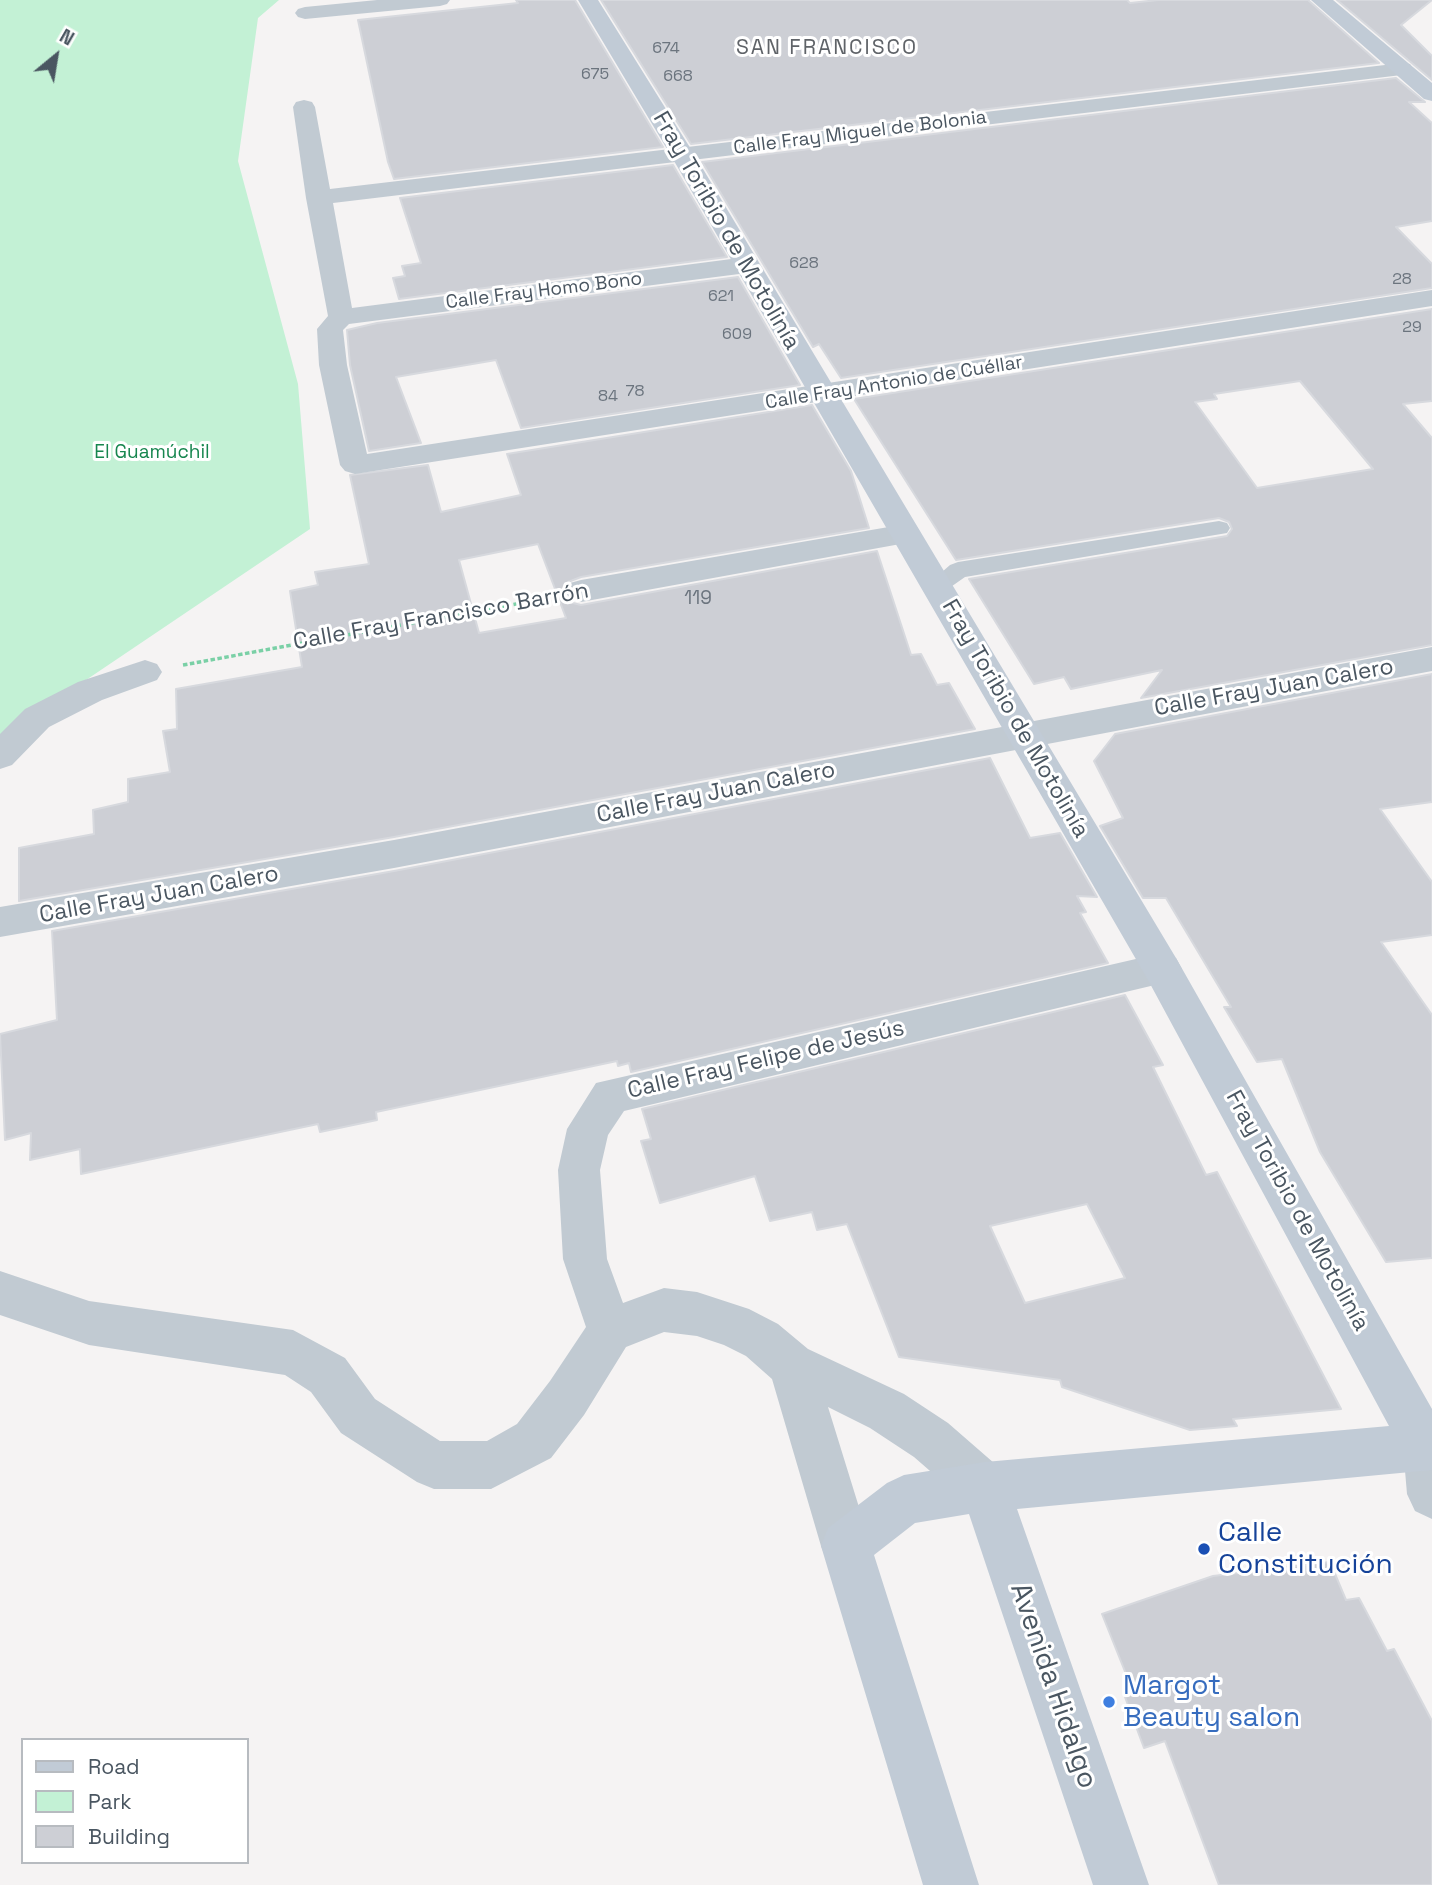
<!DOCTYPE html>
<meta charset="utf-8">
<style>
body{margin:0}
#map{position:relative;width:1432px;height:1885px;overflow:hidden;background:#f5f3f3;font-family:"Space Grotesk",sans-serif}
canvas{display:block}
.legend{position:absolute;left:21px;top:1738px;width:228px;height:126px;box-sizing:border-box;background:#fff;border:2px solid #b7bbc0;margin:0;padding:9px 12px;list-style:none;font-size:21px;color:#4a5661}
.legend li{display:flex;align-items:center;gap:14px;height:35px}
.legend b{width:35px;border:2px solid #b7bbc0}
.north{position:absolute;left:21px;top:21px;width:70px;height:70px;-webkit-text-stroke:5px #fff;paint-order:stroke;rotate:30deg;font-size:19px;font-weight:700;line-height:28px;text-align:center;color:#4a5661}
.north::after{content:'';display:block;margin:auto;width:24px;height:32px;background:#4a5661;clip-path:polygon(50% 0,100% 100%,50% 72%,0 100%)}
</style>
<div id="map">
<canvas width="1432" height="1885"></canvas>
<ul class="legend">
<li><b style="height:9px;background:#c1cbd6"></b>Road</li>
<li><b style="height:19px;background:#c3f1d5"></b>Park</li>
<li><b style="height:19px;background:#cdcfd5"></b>Building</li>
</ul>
<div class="north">N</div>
</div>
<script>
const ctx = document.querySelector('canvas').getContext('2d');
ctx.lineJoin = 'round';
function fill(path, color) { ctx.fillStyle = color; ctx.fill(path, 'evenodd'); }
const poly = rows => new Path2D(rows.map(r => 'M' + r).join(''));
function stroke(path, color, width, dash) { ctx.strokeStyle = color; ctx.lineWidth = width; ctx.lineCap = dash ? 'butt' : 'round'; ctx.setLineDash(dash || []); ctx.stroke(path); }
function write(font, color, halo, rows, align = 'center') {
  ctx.font = font + ' "Space Grotesk",sans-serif'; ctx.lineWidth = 6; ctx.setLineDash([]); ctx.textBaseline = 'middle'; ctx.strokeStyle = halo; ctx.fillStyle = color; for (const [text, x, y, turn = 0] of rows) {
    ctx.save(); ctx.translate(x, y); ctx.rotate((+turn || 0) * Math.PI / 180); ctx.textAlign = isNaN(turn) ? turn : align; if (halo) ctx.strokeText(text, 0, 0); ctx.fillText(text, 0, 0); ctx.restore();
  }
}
const green = poly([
 [0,0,279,0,258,18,238,161,298,384,310,529,0,738]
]);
const building = poly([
 [516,0,575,0,663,147,394,179,388,162,358,20,518,3,516,0],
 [601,0,1127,0,1130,3,1158,0,1308,0,1379,63,691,144,601,0],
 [1337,0,1432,0,1401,25,1432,56,1432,80,1337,0],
 [1396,78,1425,102,1409,102,1432,123,1432,221,1396,227,1432,264,1432,288,841,378,819,344,813,347,702,162,1396,78],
 [673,165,727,257,399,299,393,278,405,276,402,266,421,263,400,198,673,165],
 [738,277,800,385,521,428,496,360,396,377,421,443,369,451,350,365,347,330,377,323,738,277],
 [1432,309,1432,401,1403,404,1432,438,1432,645,1141,698,1162,670,1071,689,1064,677,1034,684,969,579,1227,536,1232,529,1229,522,1219,518,956,560,854,399,1432,309],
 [1300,381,1373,469,1257,488,1195,402,1217,399,1214,394,1300,381],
 [812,405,851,471,869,528,581,577,568,582,563,592,569,602,581,605,877,551,911,655,921,654,937,685,949,683,975,729,394,837,19,901,19,848,94,834,93,810,128,802,128,779,170,772,163,731,177,729,176,689,302,667,290,591,318,585,315,572,369,564,350,475,428,465,441,512,521,495,507,454,812,405],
 [538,544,566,618,479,633,459,560,538,544],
 [1432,674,1432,802,1380,809,1432,882,1432,935,1381,942,1432,1015,1432,1258,1386,1262,1320,1152,1282,1059,1257,1062,1224,1007,1231,1007,1166,898,1143,898,1100,826,1123,818,1094,761,1115,734,1432,674],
 [990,758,1030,838,1060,833,1097,897,1077,896,1086,912,1080,913,1108,963,631,1072,629,1063,618,1066,617,1061,376,1112,377,1120,320,1132,318,1124,81,1174,80,1149,30,1160,31,1133,5,1140,0,1034,57,1020,52,931,394,871,990,758],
 [1125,995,1163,1065,1153,1067,1206,1175,1217,1172,1341,1409,1233,1419,1237,1426,1190,1430,1062,1387,1060,1380,899,1357,847,1224,817,1230,812,1212,770,1221,755,1176,660,1203,641,1141,651,1139,642,1109,1125,995],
 [1087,1204,1125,1278,1025,1303,990,1226,1087,1204],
 [1330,1562,1346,1600,1359,1598,1387,1651,1394,1649,1432,1721,1432,1885,1219,1885,1165,1741,1144,1748,1125,1697,1134,1694,1102,1614,1213,1576,1330,1562]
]);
const path = poly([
 [183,665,543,599]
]);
const lane = poly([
 [1219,521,1227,523,1230,528,1227,533,965,577,945,591,937,594,929,591,926,586,950,565,958,562,1219,521]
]);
const street = poly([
 [377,0,450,0,447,4,440,6,305,19,298,17,295,13,298,9,305,7,377,0],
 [1402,63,1410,64,1413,69,1410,74,333,203,352,308,747,257,756,260,760,265,756,270,747,273,349,324,343,330,347,365,367,454,1432,290,1432,306,355,474,345,471,340,465,319,365,317,329,328,316,306,198,293,107,296,102,304,100,312,102,315,107,330,189,1402,63],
 [906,524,917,527,921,534,917,541,581,602,570,599,565,591,570,583,581,580,906,524],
 [1432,647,1432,671,394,868,0,937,0,907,394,840,1432,647],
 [145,660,157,664,162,672,157,680,102,700,49,727,12,765,0,769,0,734,25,709,78,682,145,660],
 [1162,953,1176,958,1182,969,1176,980,624,1111,608,1135,600,1170,607,1259,623,1303,664,1288,697,1292,749,1309,778,1324,808,1349,904,1394,948,1423,1002,1470,1010,1487,1002,1504,985,1512,968,1504,914,1457,870,1428,828,1407,871,1546,864,1564,846,1571,828,1564,821,1546,772,1379,746,1356,724,1345,697,1336,664,1332,626,1347,584,1415,551,1458,491,1489,434,1489,417,1482,341,1433,311,1392,285,1375,89,1345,0,1315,0,1271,89,1301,293,1330,345,1358,375,1399,440,1441,487,1441,517,1424,550,1381,586,1327,563,1259,558,1170,567,1129,596,1083,1162,953],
 [1427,1423,1432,1425,1432,1519,1415,1511,1407,1494,1403,1447,1410,1430,1427,1423]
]);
const secondary = poly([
 [578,0,598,0,694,154,1176,958,1432,1409,1432,1470,1017,1509,1149,1885,1093,1885,969,1514,915,1523,874,1555,979,1885,923,1885,821,1546,828,1528,887,1483,904,1475,985,1462,1389,1426,1148,980,670,154,578,0],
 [1311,0,1333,0,1432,83,1432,101,1424,99,1311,0]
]);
const markers = [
 [1204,1549,7,"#1a4fb4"],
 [1109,1702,7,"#3f7fe0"]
];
const farNumbernames = [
 ["674",666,49],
 ["675",595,75],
 ["668",678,77],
 ["628",804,264],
 ["28",1402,280],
 ["621",721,297],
 ["29",1412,328],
 ["609",737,335],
 ["78",635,392],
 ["84",608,397]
];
const farStreetnames = [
 ["Calle Fray Miguel de Bolonia",860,133,-7],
 ["Calle Fray Homo Bono",544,291,-7],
 ["Calle Fray Antonio de Cuéllar",894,383,-9]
];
const farParknames = [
 ["El Guamúchil",152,453]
];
const numberNames = [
 ["119",698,599]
];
const farNeighbourhoodnames = [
 ["SAN FRANCISCO",827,48]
];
const streetNames = [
 ["Fray Toribio de Motolinía",726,231,60],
 ["Calle Fray Francisco Barrón",441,617,-10],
 ["Calle Fray Juan Calero",1274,688,-10],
 ["Fray Toribio de Motolinía",1015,719,60],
 ["Calle Fray Juan Calero",716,793,-11],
 ["Calle Fray Juan Calero",159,895,-10],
 ["Calle Fray Felipe de Jesús",766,1060,-13],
 ["Fray Toribio de Motolinía",1297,1211,61]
];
const nearTransitnames = [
 ["Calle",1218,1533],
 ["Constitución",1218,1565]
];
const nearStreetnames = [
 ["Avenida Hidalgo",1053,1686,71]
];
const nearShopnames = [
 ["Margot",1123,1686],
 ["Beauty salon",1123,1718]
];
fill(green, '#c3f1d5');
fill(building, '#cdcfd5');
stroke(building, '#d7d9de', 2);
stroke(path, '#7ad0a6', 3.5, [4.5, 2.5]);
fill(lane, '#c1cad2');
fill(street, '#c1cad2');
fill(secondary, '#c1cbd6');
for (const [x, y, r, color] of markers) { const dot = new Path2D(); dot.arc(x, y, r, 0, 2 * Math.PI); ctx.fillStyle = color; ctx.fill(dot); stroke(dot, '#fff', 2.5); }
write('16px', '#6b747e', null, farNumbernames);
write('19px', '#4a5661', '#fff', farStreetnames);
write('19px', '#17864f', '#fff', farParknames);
write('19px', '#6b747e', null, numberNames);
ctx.letterSpacing = '2px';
write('21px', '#5f6368', '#fff', farNeighbourhoodnames);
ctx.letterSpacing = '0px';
write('23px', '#4a5661', '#fff', streetNames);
write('28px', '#164399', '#fff', nearTransitnames, 'left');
write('28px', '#4a5661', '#fff', nearStreetnames);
write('28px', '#366cbe', '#fff', nearShopnames, 'left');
</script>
